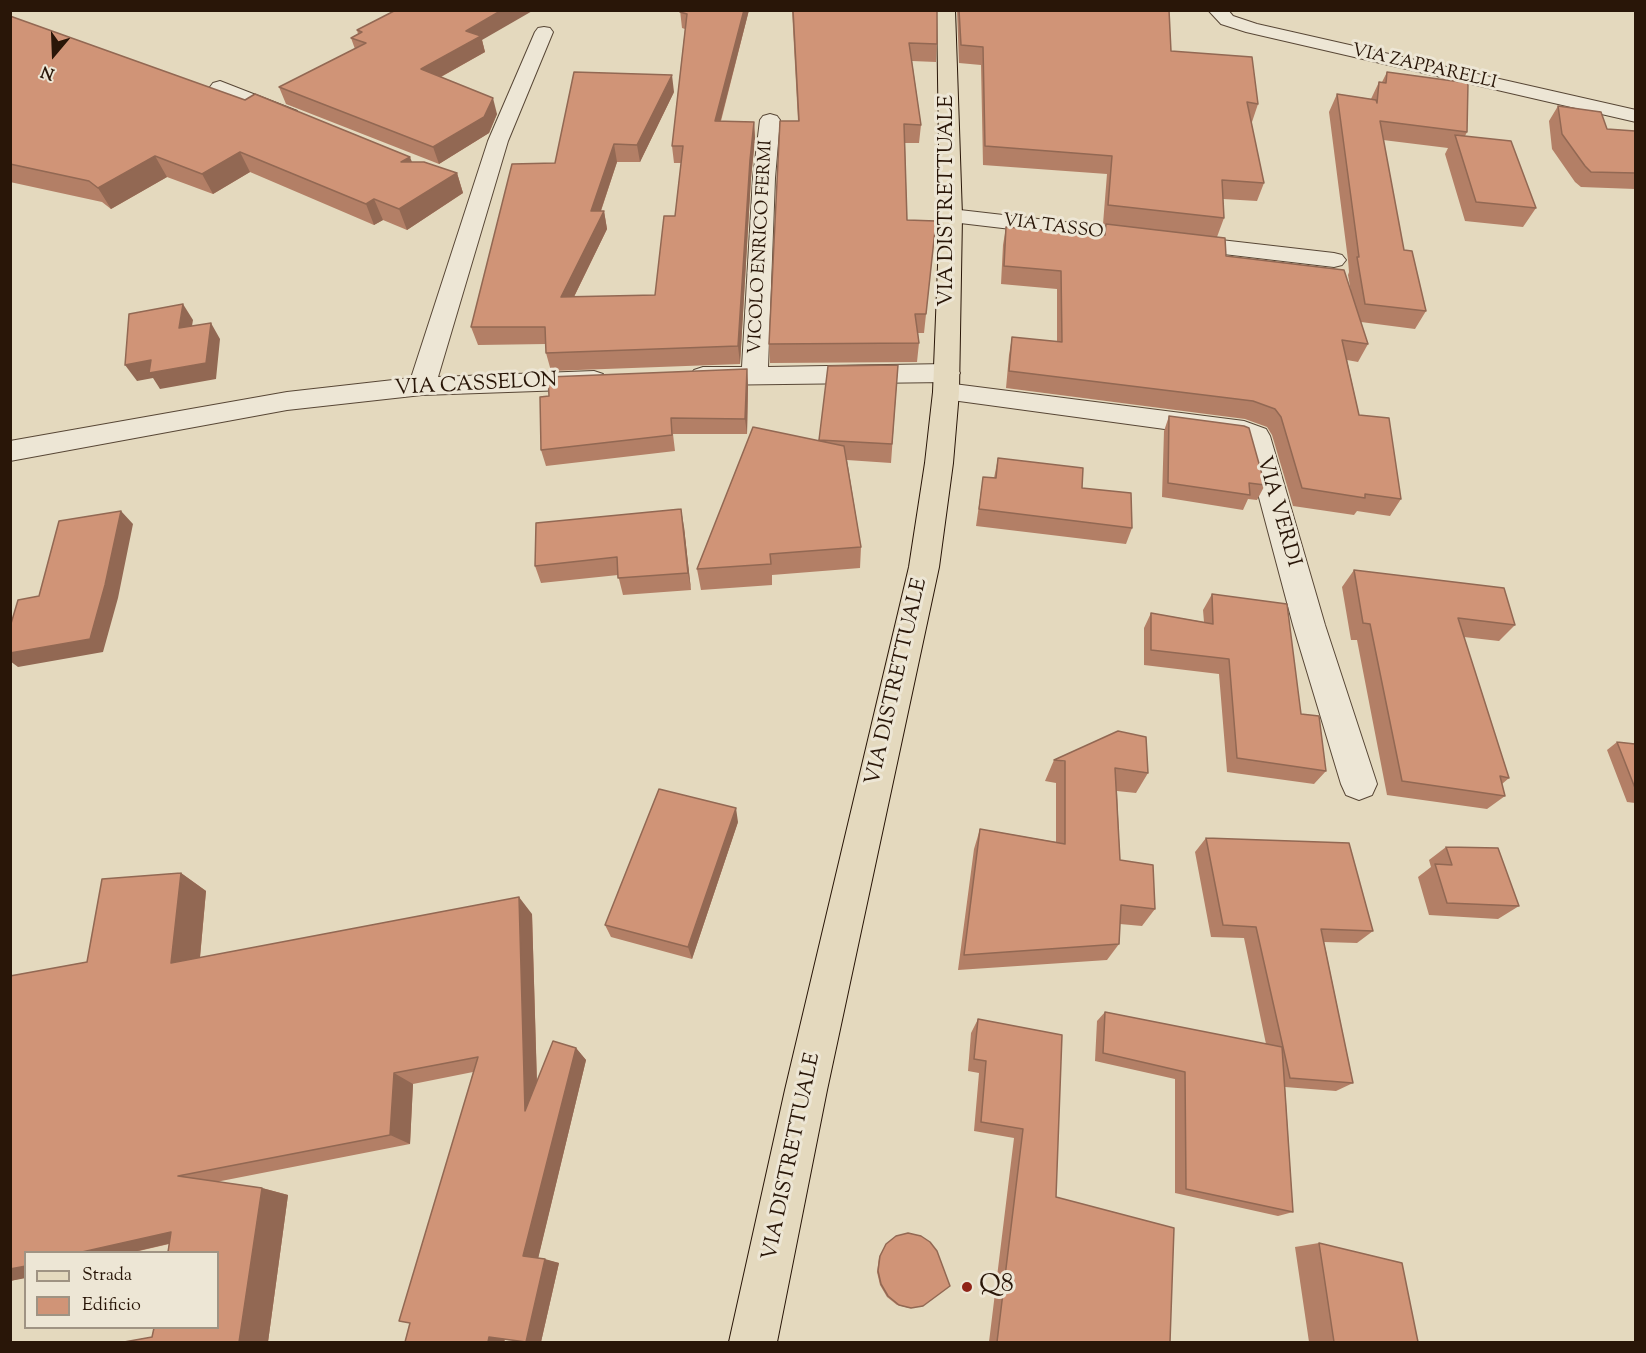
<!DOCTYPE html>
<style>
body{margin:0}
#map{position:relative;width:1646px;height:1353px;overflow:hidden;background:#e4d9be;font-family:"Sorts Mill Goudy",serif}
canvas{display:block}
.frame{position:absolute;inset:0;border:12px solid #291608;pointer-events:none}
.legend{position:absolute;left:24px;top:1251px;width:195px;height:78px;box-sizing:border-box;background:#ede6d5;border:2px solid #9f9383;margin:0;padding:8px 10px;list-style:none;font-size:18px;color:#291608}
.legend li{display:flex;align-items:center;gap:12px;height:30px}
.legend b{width:30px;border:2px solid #9f9383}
.north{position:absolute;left:24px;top:24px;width:60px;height:60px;-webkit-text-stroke:4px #ede6d5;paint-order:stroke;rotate:199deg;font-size:16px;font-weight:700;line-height:24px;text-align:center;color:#291608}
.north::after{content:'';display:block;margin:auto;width:21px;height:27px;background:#291608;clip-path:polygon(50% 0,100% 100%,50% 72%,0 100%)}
</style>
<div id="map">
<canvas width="1646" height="1353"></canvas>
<div class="frame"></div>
<ul class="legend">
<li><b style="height:8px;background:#e4d9be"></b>Strada</li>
<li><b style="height:16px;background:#d09477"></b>Edificio</li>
</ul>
<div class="north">N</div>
</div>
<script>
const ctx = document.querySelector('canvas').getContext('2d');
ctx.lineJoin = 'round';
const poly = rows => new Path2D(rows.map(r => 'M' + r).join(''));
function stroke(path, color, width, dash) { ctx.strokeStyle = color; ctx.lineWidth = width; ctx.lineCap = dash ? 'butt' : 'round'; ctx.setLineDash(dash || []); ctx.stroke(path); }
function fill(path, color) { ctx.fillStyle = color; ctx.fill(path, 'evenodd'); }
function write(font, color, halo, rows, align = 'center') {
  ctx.font = font + ' "Sorts Mill Goudy",serif'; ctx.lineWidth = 6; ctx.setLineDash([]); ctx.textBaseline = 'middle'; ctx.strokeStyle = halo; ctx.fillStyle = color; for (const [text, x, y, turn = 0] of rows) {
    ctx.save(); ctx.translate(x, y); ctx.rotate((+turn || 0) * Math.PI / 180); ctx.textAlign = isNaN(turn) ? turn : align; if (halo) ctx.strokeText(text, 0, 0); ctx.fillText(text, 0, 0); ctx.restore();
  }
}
const minor = poly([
 [1208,10,1228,10,1233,16,1257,24,1636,110,1636,122,1246,32,1221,24,1208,10],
 [544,27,550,28,553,32,508,141,438,377,594,371,603,374,607,380,603,386,594,389,422,395,287,410,10,461,10,441,287,392,411,378,488,141,535,32,538,28,544,27],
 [220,81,297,111,300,115,297,119,290,121,283,119,213,91,210,87,213,83,220,81],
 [770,114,777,116,780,120,775,178,768,367,947,364,956,367,960,373,956,379,947,382,703,385,694,382,690,376,694,370,703,367,742,367,753,178,760,120,763,116,770,114],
 [951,209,1334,253,1342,255,1346,260,1342,265,1334,267,943,221,940,216,943,211,951,209],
 [946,383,1244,421,1266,429,1270,436,1325,625,1377,784,1372,795,1359,800,1346,795,1341,784,1293,625,1244,441,1238,439,937,398,933,392,937,386,946,383]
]);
const major = poly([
 [937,10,955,10,962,216,959,392,953,463,939,567,827,1090,777,1342,729,1342,785,1090,909,567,925,463,933,392,940,216,937,10]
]);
const wall = poly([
 [680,10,749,10,721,121,754,122,755,139,751,178,740,364,551,371,546,353,546,344,478,345,471,327,555,163,674,92,640,162,617,162,601,211,604,211,607,229,574,297,655,295,675,216,681,163,674,163,672,146,685,29,682,28],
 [792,10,937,10,937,44,936,62,912,61,921,125,919,143,905,143,907,220,936,221,924,333,918,333,919,343,917,362,770,363,769,344,798,121],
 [957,10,1169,10,1171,51,1258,104,1252,122,1251,122,1264,183,1257,201,1223,199,1224,218,1217,237,1226,256,1351,292,1348,275,1349,272,1348,260,1329,112,1337,94,1371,99,1379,82,1382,82,1387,72,1467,132,1465,136,1536,208,1523,227,1465,221,1445,154,1448,148,1383,140,1404,250,1426,311,1415,329,1361,322,1368,344,1358,362,1347,360,1359,415,1401,499,1390,516,1357,511,1354,515,1293,506,1272,435,1267,427,1245,419,1006,388,1009,355,1012,337,1057,342,1057,289,1001,284,1003,245,1006,227,1103,235,1106,225,1103,224,1107,174,983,165,981,65,959,63],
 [10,16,412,162,457,173,463,193,407,230,383,220,374,225,250,172,213,194,167,177,111,209,102,202,10,182],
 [357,30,482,40,485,52,441,77,497,114,489,133,439,164,286,104,279,87,355,49,351,38,358,34],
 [1558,106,1607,129,1635,131,1635,189,1581,187,1575,182,1552,149,1549,121],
 [898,365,891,463,847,460,861,547,860,568,772,575,772,585,701,590,697,569,819,441,828,366],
 [747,369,748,386,747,434,673,434,675,451,546,466,541,450,549,396],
 [1169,416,1265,485,1257,500,1248,499,1243,510,1162,497,1164,431],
 [998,458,1082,488,1132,528,1126,544,976,526,983,477,994,478],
 [684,527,691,590,623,595,618,575,541,583,535,566],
 [1354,570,1515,625,1499,641,1464,637,1509,778,1502,784,1505,796,1487,809,1387,795,1357,640,1351,640,1342,587],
 [1212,594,1301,714,1326,771,1314,784,1227,772,1219,674,1144,665,1144,628,1151,613,1204,622,1203,610],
 [1617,742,1635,744,1635,803,1627,802,1607,750],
 [1054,760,1148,773,1136,793,1117,791,1120,860,1155,909,1142,926,1120,924,1119,944,1107,960,958,970,974,849,980,829,1056,842,1056,783,1045,781],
 [738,822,692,959,611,937,605,925],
 [1206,838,1373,931,1357,943,1324,942,1353,1083,1336,1091,1285,1087,1293,1212,1278,1216,1175,1193,1175,1079,1095,1061,1097,1021,1105,1012,1266,1044,1244,938,1211,937,1195,852],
 [1446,847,1519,906,1498,919,1429,915,1418,877,1431,867,1429,860],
 [181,873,206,891,200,958,532,914,537,1082,576,1048,586,1060,538,1258,559,1263,541,1342,505,1340,504,1342,405,1342,473,1072,413,1084,410,1144,216,1182,262,1188,288,1195,268,1342,124,1342,152,1337,169,1244,10,1281,10,976,87,962],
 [978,1019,1056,1197,1170,1342,989,1342,1014,1138,974,1131,979,1073,968,1071,971,1033],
 [1319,1243,1418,1342,1309,1342,1295,1247],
 [886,1244,923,1306,909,1308,897,1305,887,1297,880,1285,877,1272,879,1257]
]);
const shadedWall = poly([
 [502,10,534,10,482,40,485,52,426,85,421,69,466,31],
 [744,10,749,10,716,138,715,121],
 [672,75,674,92,640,162,637,145],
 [493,98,497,114,489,133,439,164,433,147],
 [754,122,755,139,751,178,740,364,738,346,750,160],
 [614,144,617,162,595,228,604,211,607,229,565,315,561,297,591,211],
 [240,152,250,172,213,194,202,174],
 [155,156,167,177,111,209,98,188],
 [410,157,418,177,401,162],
 [457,173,463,193,407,230,399,209],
 [374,199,383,220,374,225,366,204],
 [183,304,193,320,189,344,179,328],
 [211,323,220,339,216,379,160,389,153,378,137,381,125,365,151,360],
 [747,369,748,386,747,434,745,419],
 [681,509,684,527,691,590,688,573],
 [121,511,133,524,118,598,103,652,18,667,10,661,10,653],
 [736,808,738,822,692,959,688,947],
 [181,873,206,891,198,978,171,963],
 [519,897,532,914,538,1121,525,1111],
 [576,1048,586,1060,538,1259,523,1256],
 [394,1073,413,1084,410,1144,390,1135],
 [262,1188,288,1195,268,1342,239,1342],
 [171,1232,202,1236,133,1252,82,1252],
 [545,1259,559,1263,541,1342,526,1342],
 [26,1266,26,1278,10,1281,10,1269],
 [489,1337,505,1337,504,1342,488,1342]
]);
const building = poly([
 [396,10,502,10,466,31,481,36,421,69,493,98,484,117,433,147,279,87,366,43,351,38,362,32,357,30,396,10],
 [680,10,744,10,715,121,754,122,750,160,738,346,546,353,545,327,471,327,512,164,555,163,574,72,672,75,637,145,614,144,591,211,604,211,561,297,655,295,664,216,675,216,683,146,672,146,687,14,680,12,680,10],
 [793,10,937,10,937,44,909,43,921,125,904,124,907,220,936,221,926,314,915,314,919,343,769,344,780,121,799,121,793,10],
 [959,10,1169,10,1171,51,1252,57,1258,104,1247,102,1264,183,1222,180,1224,218,1108,205,1112,156,985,146,983,47,961,45,959,10],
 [10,16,245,100,255,94,410,157,401,162,424,162,457,173,399,209,374,199,366,204,240,152,202,174,155,156,98,188,89,181,10,164,10,16],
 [1387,72,1468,83,1467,132,1380,121,1404,250,1412,251,1426,311,1365,304,1357,257,1359,257,1357,242,1337,94,1376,100,1377,103,1379,82,1386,83,1387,72],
 [1558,106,1601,112,1607,129,1635,131,1635,173,1591,172,1585,166,1562,134,1558,106],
 [1455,135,1511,141,1536,208,1476,202,1455,135],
 [1106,224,1225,238,1226,256,1344,270,1368,344,1342,340,1359,415,1389,418,1401,499,1365,494,1365,498,1302,488,1281,417,1275,409,1253,401,1009,371,1012,337,1062,342,1061,271,1004,266,1006,227,1105,235,1106,224],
 [183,304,179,328,211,323,206,363,149,373,151,360,125,365,129,314,183,304],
 [898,365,892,444,819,440,828,366,898,365],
 [747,369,745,419,671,418,672,435,541,450,540,397,549,396,548,377,747,369],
 [1169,416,1244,426,1249,428,1265,485,1249,483,1250,495,1168,483,1169,416],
 [753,427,844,446,861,547,770,554,771,564,697,569,753,427],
 [998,458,1083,468,1082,488,1131,493,1132,528,979,509,983,477,996,478,998,458],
 [681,509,688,573,618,578,617,557,535,566,536,523,681,509],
 [121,511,105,585,90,639,10,653,10,627,18,600,39,596,59,521,121,511],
 [1354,570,1504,588,1515,625,1458,618,1509,778,1500,776,1505,796,1402,781,1370,624,1363,623,1354,570],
 [1212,594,1287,604,1301,714,1319,716,1326,771,1237,758,1229,659,1151,650,1151,613,1213,624,1212,594],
 [1118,731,1146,737,1148,773,1115,768,1120,860,1153,865,1155,909,1121,905,1119,944,964,955,980,829,1065,844,1065,761,1054,760,1118,731],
 [1617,742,1635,744,1635,788,1617,742],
 [659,789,736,808,688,947,605,925,659,789],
 [1206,838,1349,843,1373,931,1321,929,1353,1083,1290,1078,1256,927,1223,925,1206,838],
 [1446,847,1498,848,1519,906,1447,903,1435,864,1452,865,1446,847],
 [181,873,171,963,519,897,525,1111,553,1041,576,1048,523,1256,545,1259,526,1342,489,1337,488,1342,405,1342,410,1323,399,1321,478,1057,394,1073,390,1135,178,1176,262,1188,239,1342,124,1342,152,1337,154,1328,218,1328,218,1252,168,1252,171,1232,82,1252,26,1252,26,1266,10,1269,10,976,87,962,102,879,181,873],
 [1105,1012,1282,1047,1293,1212,1186,1189,1185,1072,1103,1053,1105,1012],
 [978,1019,1062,1035,1056,1197,1174,1228,1170,1342,997,1342,1023,1129,981,1122,986,1061,974,1059,978,1019],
 [908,1233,921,1236,930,1242,937,1251,950,1286,923,1306,911,1308,899,1305,888,1296,881,1284,878,1271,880,1256,886,1244,896,1236,908,1233],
 [1319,1243,1402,1263,1418,1342,1334,1342,1319,1243]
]);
const markers = [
 [967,1287,6,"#8f2418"]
];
const farStreetnames = [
 ["VIA ZAPPARELLI",1424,68,13],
 ["VIA TASSO",1053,228,7],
 ["VICOLO ENRICO FERMI",762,247,-87]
];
const streetNames = [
 ["VIA DISTRETTUALE",948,201,-90],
 ["VIA CASSELON",476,386,-3],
 ["VIA VERDI",1277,512,74],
 ["VIA DISTRETTUALE",898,682,-77],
 ["VIA DISTRETTUALE",793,1157,-78]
];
const nearPoinames = [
 ["Q8",979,1287]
];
stroke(minor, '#584736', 2);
stroke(major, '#291608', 2);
fill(minor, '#ede6d5');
fill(major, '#e4d9be');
fill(wall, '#b37f66');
fill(shadedWall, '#926853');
fill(building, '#d09477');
stroke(building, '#926853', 1.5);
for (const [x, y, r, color] of markers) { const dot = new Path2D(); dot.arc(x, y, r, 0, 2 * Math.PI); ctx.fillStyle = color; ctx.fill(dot); stroke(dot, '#ede6d5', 2); }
write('18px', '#291608', '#ede6d5', farStreetnames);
write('21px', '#291608', '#ede6d5', streetNames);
write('26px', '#291608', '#ede6d5', nearPoinames, 'left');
</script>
